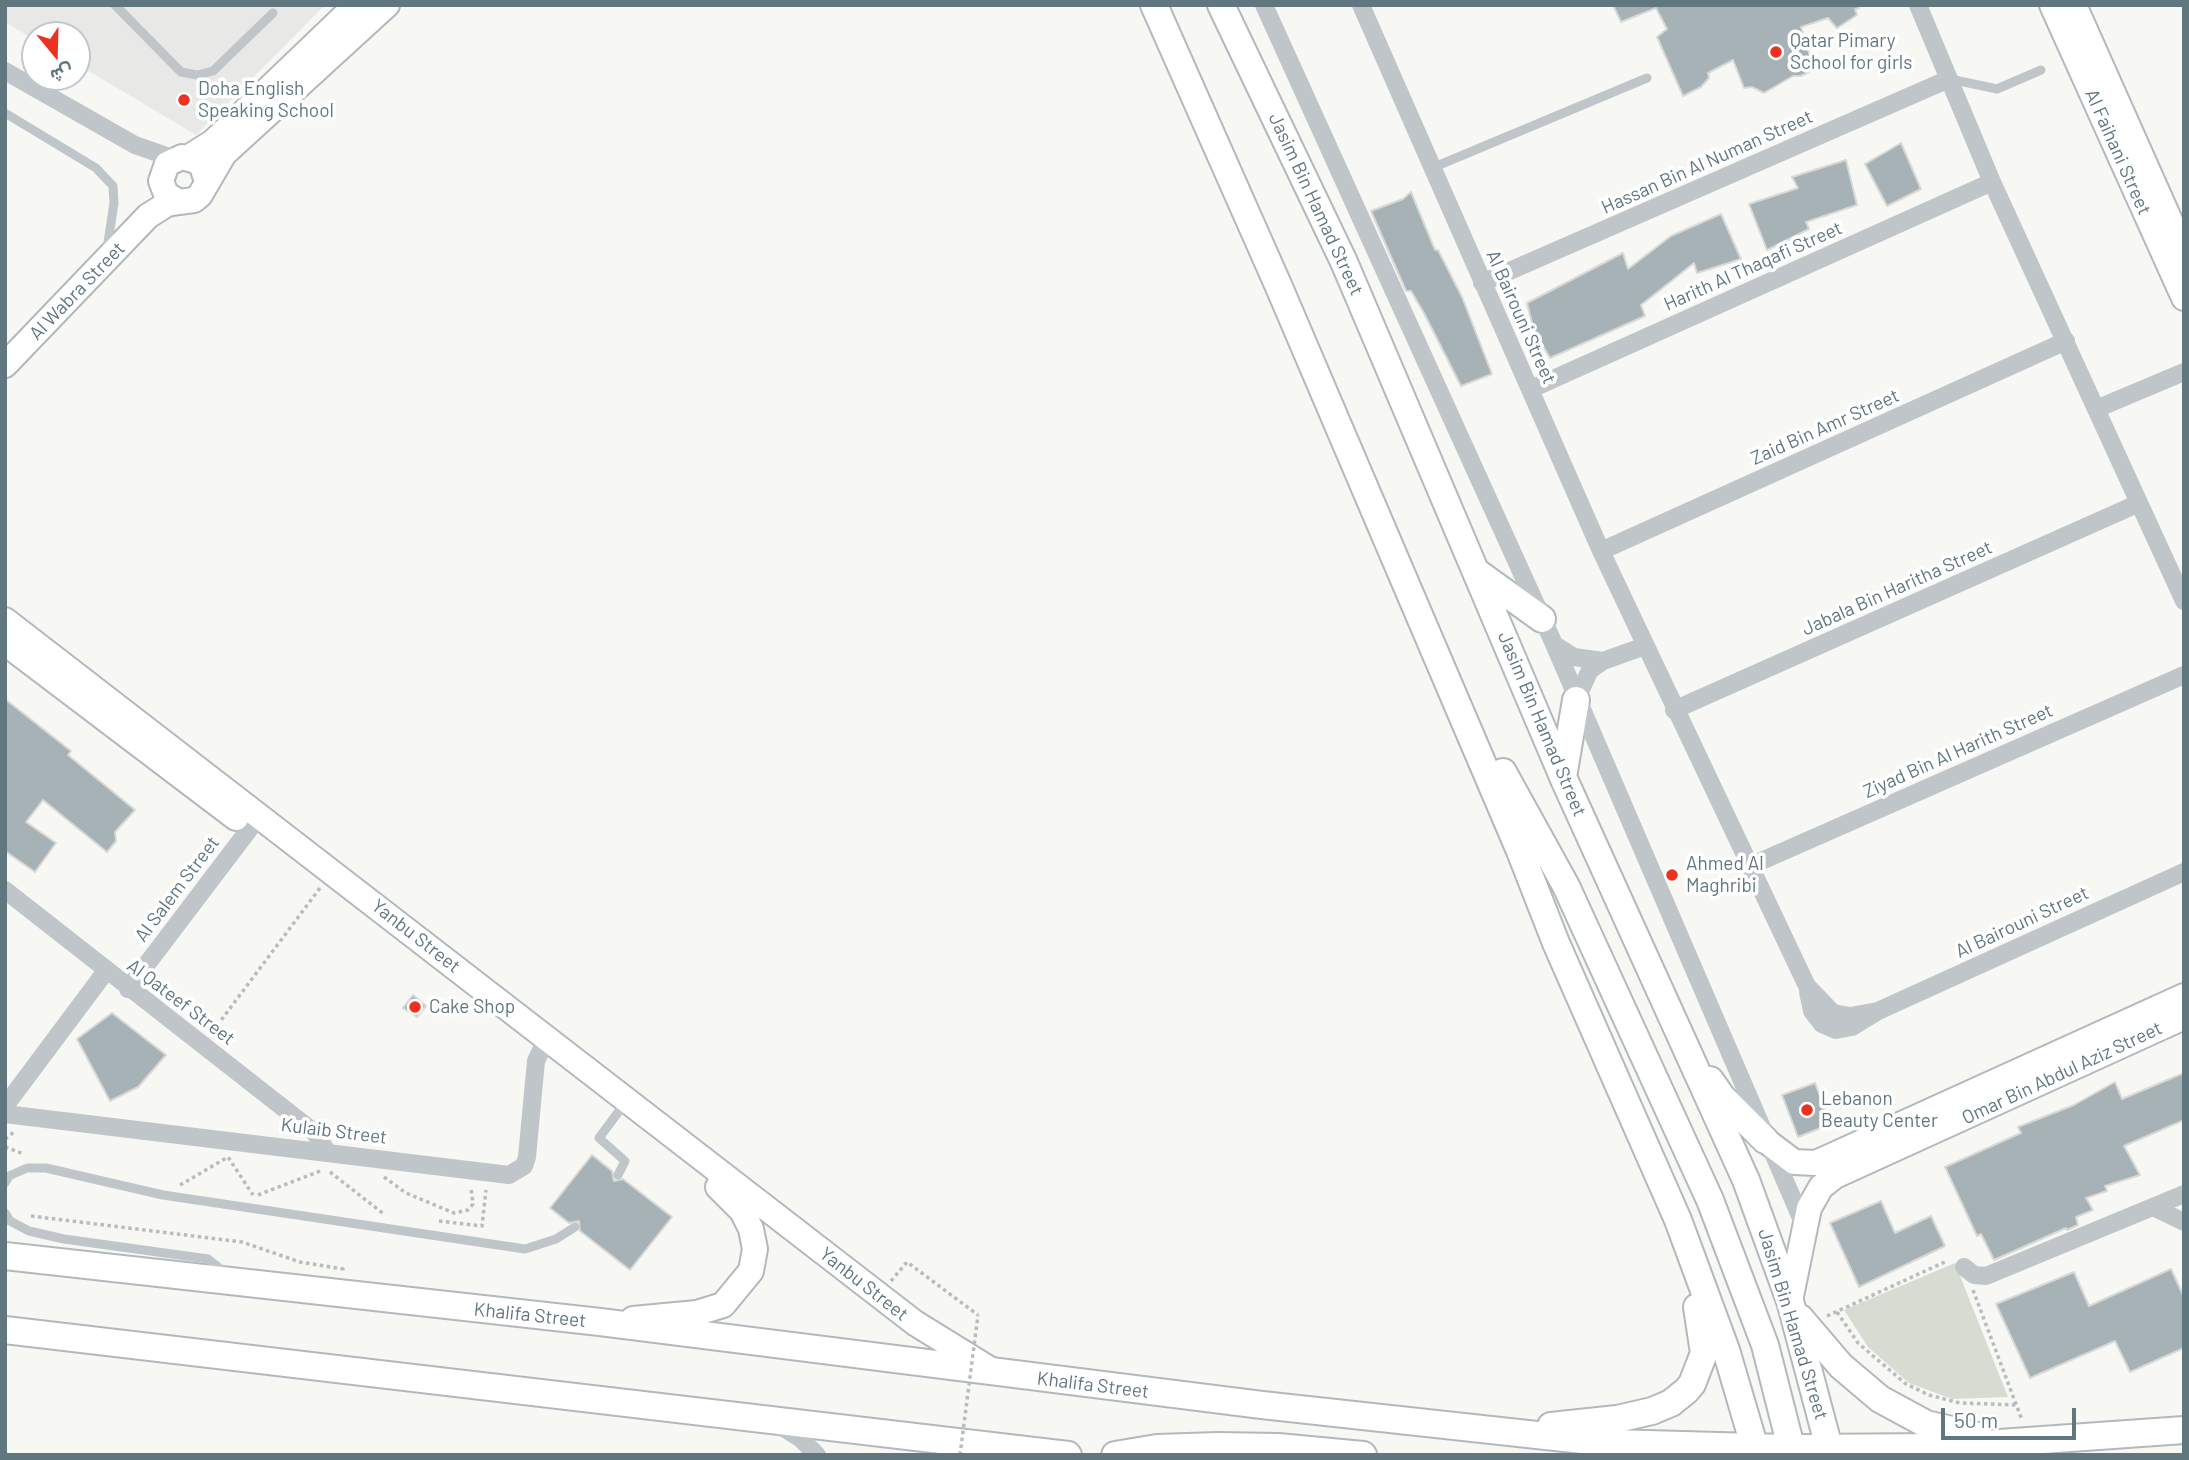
<!DOCTYPE html>
<meta charset="utf-8">
<style>
body{margin:0}
#map{position:relative;width:2189px;height:1460px;overflow:hidden;background:#f7f7f3;font-family:Barlow,Vazirmatn,sans-serif}
canvas{display:block}
.frame{position:absolute;inset:0;border:7px solid #607780;pointer-events:none}
.north{position:absolute;left:21px;top:21px;width:70px;height:70px;box-sizing:border-box;background:#fff;border:2px solid #bfc9cc;border-radius:50%;rotate:161deg;font-size:19px;font-weight:700;line-height:28px;text-align:center;color:#607780}
.north::after{content:'';display:block;margin:auto;width:24px;height:32px;background:#ec321e;clip-path:polygon(50% 0,100% 100%,50% 72%,0 100%)}
.scale{position:absolute;left:1941px;top:1408px;width:135px;height:32px;box-sizing:border-box;border:4px solid #607780;border-top:0;padding-left:9px;font-size:21px;line-height:24px;white-space:nowrap;color:#607780;-webkit-text-stroke:5px #fff;paint-order:stroke}
</style>
<div id="map">
<canvas width="2189" height="1460"></canvas>
<div class="frame"></div>
<div class="north">ش</div>
<div class="scale">50 m</div>
</div>
<script>
const ctx = document.querySelector('canvas').getContext('2d');
ctx.lineJoin = 'round';
function fill(path, color) { ctx.fillStyle = color; ctx.fill(path, 'evenodd'); }
const poly = rows => new Path2D(rows.map(r => 'M' + r).join(''));
function stroke(path, color, width, dash) { ctx.strokeStyle = color; ctx.lineWidth = width; ctx.lineCap = dash ? 'butt' : 'round'; ctx.setLineDash(dash || []); ctx.stroke(path); }
function write(font, color, halo, rows, align = 'center') {
  ctx.font = font + ' Barlow,sans-serif'; ctx.lineWidth = 7; ctx.setLineDash([]); ctx.textBaseline = 'middle'; ctx.strokeStyle = halo; ctx.fillStyle = color; for (const [text, x, y, turn = 0] of rows) {
    ctx.save(); ctx.translate(x, y); ctx.rotate((+turn || 0) * Math.PI / 180); ctx.textAlign = isNaN(turn) ? turn : align; if (halo) ctx.strokeText(text, 0, 0); ctx.fillText(text, 0, 0); ctx.restore();
  }
}
const built = poly([
 [5,5,325,5,196,135,77,64,77,35,35,35,35,40,5,22]
]);
const green = poly([
 [1955,1263,2008,1397,1952,1399,1909,1383,1868,1347,1844,1310]
]);
const building = poly([
 [1613,5,1859,5,1859,8,1855,9,1857,15,1837,28,1828,18,1801,27,1814,69,1801,76,1793,76,1764,93,1752,87,1744,88,1733,60,1708,73,1709,78,1701,87,1683,96,1657,37,1667,29,1656,8,1621,22,1613,5],
 [1901,143,1921,189,1887,206,1865,164,1901,143],
 [1846,160,1857,205,1806,222,1809,229,1767,250,1749,204,1798,188,1792,177,1846,160],
 [1411,192,1435,250,1438,250,1462,297,1492,374,1461,386,1424,313,1411,291,1406,291,1371,211,1403,199,1411,192],
 [1721,214,1741,259,1697,273,1694,263,1641,305,1645,316,1550,358,1534,331,1527,303,1623,253,1628,269,1671,236,1721,214],
 [5,699,71,751,68,755,135,810,115,832,116,841,107,852,43,800,26,822,56,843,35,872,5,851,5,699],
 [413,995,426,1006,417,1017,403,1008,413,995],
 [112,1013,166,1055,138,1087,110,1101,77,1039,112,1013],
 [2184,1073,2184,1120,2124,1146,2140,1175,2105,1186,2107,1191,2086,1198,2093,1210,2076,1217,2078,1225,2067,1230,2066,1228,1994,1260,1981,1234,1977,1236,1945,1167,2021,1133,2018,1127,2074,1105,2115,1082,2122,1099,2184,1073],
 [1815,1083,1831,1124,1798,1137,1782,1095,1815,1083],
 [592,1155,612,1171,614,1181,623,1179,672,1217,630,1270,580,1231,579,1221,569,1223,550,1208,592,1155],
 [1881,1201,1895,1233,1931,1216,1945,1246,1859,1287,1830,1223,1881,1201],
 [2171,1269,2184,1297,2184,1348,2130,1372,2115,1341,2030,1378,1996,1304,2074,1272,2089,1306,2171,1269]
]);
const path = poly([
 [213,1031,320,888],
 [5,1139,14,1132],
 [5,1147,24,1154],
 [330,1172,385,1215],
 [384,1177,406,1193,454,1213,468,1210,473,1204,471,1188],
 [180,1185,228,1157,253,1195],
 [258,1195,323,1170],
 [31,1216,242,1242,300,1262,343,1269,342,1273],
 [439,1221,482,1226,486,1190],
 [891,1281,907,1262,978,1315],
 [1973,1290,2022,1420],
 [1837,1312,1858,1343,1906,1384,1929,1395,1960,1403,2016,1405],
 [1827,1316,1947,1261]
]);
const lane = poly([
 [115,5,181,72,197,75,213,71,273,13],
 [1950,79,1997,89,2041,70],
 [5,113,96,168,113,186,114,203,107,249],
 [1432,168,1647,78],
 [618,1175,625,1161,599,1138,625,1103],
 [5,1183,9,1176,27,1168,46,1168,163,1195,525,1249,556,1239,575,1227],
 [5,1213,10,1221,29,1231,64,1239,208,1259,227,1274]
]);
const street = poly([
 [1264,5,1554,644,1804,1225],
 [1361,5,1601,551,1807,986,1833,1013,1850,1016,1878,1011],
 [1918,5,1992,182,2184,601],
 [5,71,135,145,175,159],
 [1482,283,1949,79],
 [1531,389,1992,182],
 [2096,409,2184,372],
 [1601,551,2066,341],
 [1555,645,1574,657,1603,661],
 [1576,700,1590,670,1603,661,1645,646],
 [1674,710,2137,504],
 [1750,866,2184,675],
 [5,890,314,1132,327,1151],
 [128,989,260,815],
 [1808,992,1812,1011,1822,1024,1836,1030,1852,1027,1878,1011,2184,872],
 [5,1106,106,971],
 [5,1114,509,1175,524,1166,527,1157,536,1061,547,1038],
 [2153,1207,2184,1222],
 [1964,1267,1974,1275,1986,1276,2184,1194],
 [776,1423,800,1438,817,1455]
]);
const secondary = poly([
 [2052,5,2184,298],
 [2074,5,2184,252],
 [189,157,213,142,356,5],
 [207,182,202,166,196,161,182,157,167,164,161,181,166,194,179,202,194,200,200,195,224,154,387,5],
 [5,365,148,216,167,204,179,202],
 [5,620,915,1323,991,1370],
 [5,643,236,818],
 [1765,1140,1794,1162,1816,1163,2184,996],
 [1790,1301,1809,1208,1821,1187,1835,1176,2184,1017],
 [633,1319,697,1313,723,1305,751,1271,755,1249,751,1229,742,1211,718,1187]
]);
const primary = poly([
 [1154,5,1279,287,1520,851,1556,943,1678,1220,1726,1350,1757,1455],
 [1221,5,1344,262,1563,777,1746,1180,1790,1301,1831,1455],
 [1478,573,1542,619],
 [1503,772,1566,886,1710,1200,1765,1345,1793,1455],
 [1563,777,1576,700],
 [1710,1080,1722,1097,1765,1140],
 [5,1256,600,1322,1262,1405,1610,1443,1791,1448,1943,1447,2184,1430],
 [1800,1318,1841,1366,1880,1399,1926,1424,1978,1436],
 [5,1330,1068,1455],
 [1551,1426,1617,1419,1652,1411,1671,1403,1686,1391,1692,1384,1704,1353,1697,1307],
 [1115,1455,1157,1448,1218,1446,1278,1447,1363,1455]
]);
const pathBridge = poly([
 [960,1455,978,1315]
]);
const markers = [
 [1776,52,7,"#ec321e"],
 [184,100,7,"#ec321e"],
 [1672,875,7,"#ec321e"],
 [415,1007,7,"#ec321e"],
 [1807,1110,7,"#ec321e"]
];
const poiNames = [
 ["Qatar Pimary",1790,41],
 ["School for girls",1790,63],
 ["Doha English",198,89],
 ["Speaking School",198,111],
 ["Ahmed Al",1686,864],
 ["Maghribi",1686,886],
 ["Cake Shop",429,1007],
 ["Lebanon",1821,1099],
 ["Beauty Center",1821,1121]
];
const streetNames = [
 ["Al Faihani Street",2118,152,66],
 ["Hassan Bin Al Numan Street",1707,162,-24],
 ["Jasim Bin Hamad Street",1316,204,65],
 ["Harith Al Thaqafi Street",1753,266,-24],
 ["Al Wabra Street",77,291,-46],
 ["Al Bairouni Street",1521,317,66],
 ["Zaid Bin Amr Street",1825,427,-24],
 ["Jabala Bin Haritha Street",1897,588,-24],
 ["Jasim Bin Hamad Street",1542,724,67],
 ["Ziyad Bin Al Harith Street",1958,751,-24],
 ["Al Salem Street",177,889,-53],
 ["Al Bairouni Street",2022,922,-25],
 ["Yanbu Street",416,936,38],
 ["Al Qateef Street",181,1002,37],
 ["Omar Bin Abdul Aziz Street",2062,1073,-25],
 ["Kulaib Street",334,1131,7],
 ["Yanbu Street",864,1284,38],
 ["Khalifa Street",530,1315,6],
 ["Jasim Bin Hamad Street",1793,1324,73],
 ["Khalifa Street",1093,1385,7]
];
fill(built, '#e8e8e7');
fill(green, '#d7dcd2');
fill(building, '#a6b2b6');
stroke(building, '#d8d8d6', 2);
stroke(secondary, '#b1b9bd', 28);
stroke(primary, '#b2b9bc', 30);
stroke(path, '#b7bcbe', 3.5, [3.5, 3.5]);
stroke(lane, '#bfc5c8', 9);
stroke(street, '#bfc5c8', 18);
stroke(secondary, '#fff', 24);
stroke(primary, '#fff', 26);
stroke(pathBridge, '#b7bcbe', 3.5, [3.5, 3.5]);
for (const [x, y, r, color] of markers) { const dot = new Path2D(); dot.arc(x, y, r, 0, 2 * Math.PI); ctx.fillStyle = color; ctx.fill(dot); stroke(dot, '#fff', 2.5); }
write('19px', '#607780', '#fff', poiNames, 'left');
write('19px', '#607780', '#fff', streetNames);
</script>
